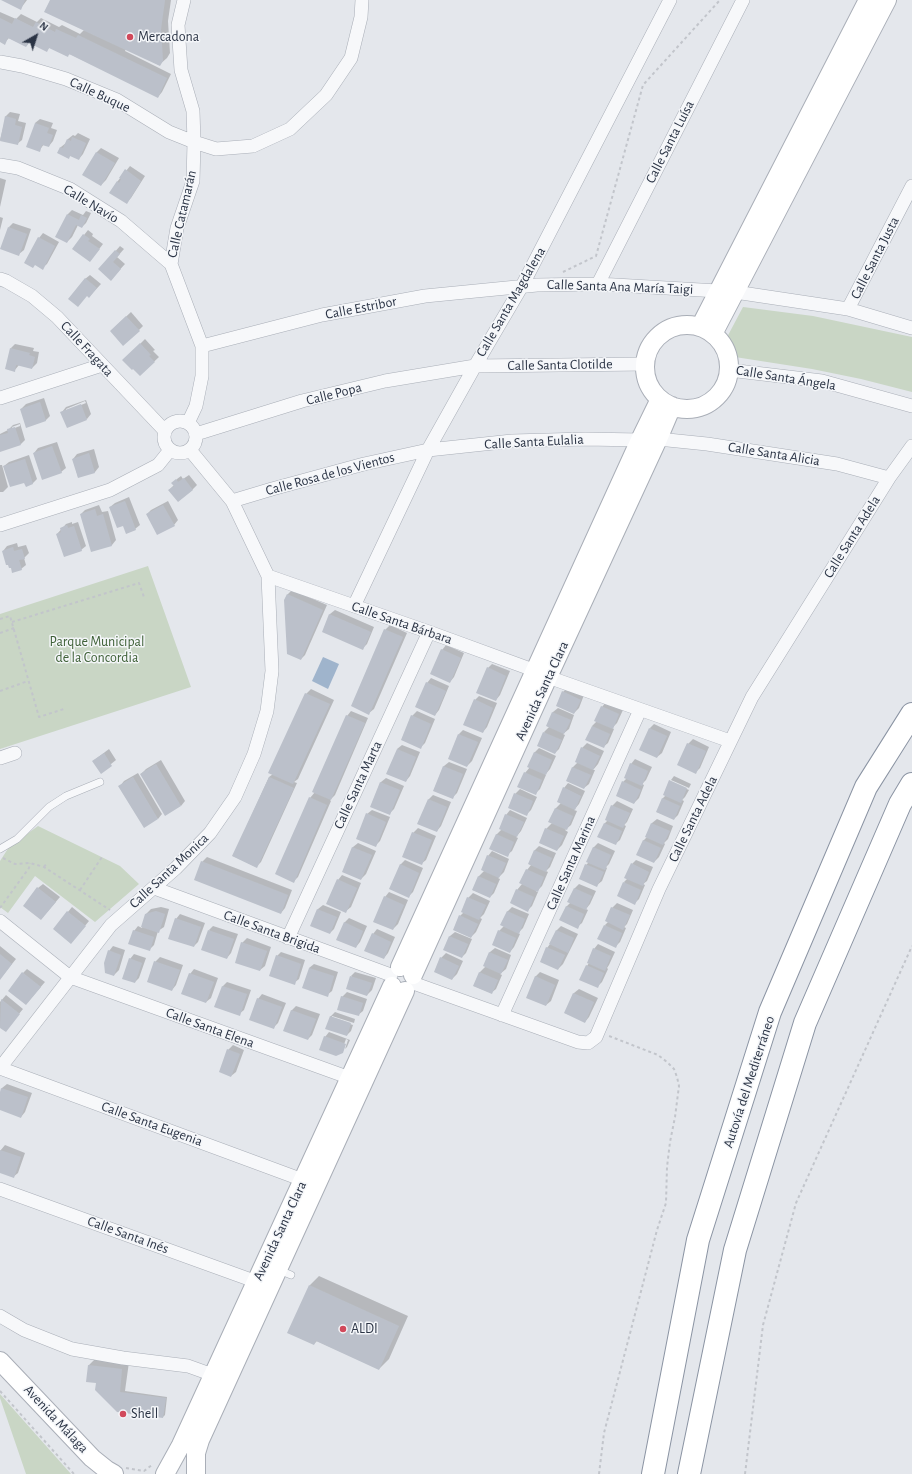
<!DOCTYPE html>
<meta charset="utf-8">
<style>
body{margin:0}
#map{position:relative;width:912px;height:1474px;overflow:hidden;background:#e4e7ec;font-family:"Alegreya Sans",sans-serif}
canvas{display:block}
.north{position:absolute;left:16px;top:16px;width:40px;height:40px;-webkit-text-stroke:3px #f4f6f9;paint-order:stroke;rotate:39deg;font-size:11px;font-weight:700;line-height:16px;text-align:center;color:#2b3445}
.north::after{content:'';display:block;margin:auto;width:14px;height:18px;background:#2b3445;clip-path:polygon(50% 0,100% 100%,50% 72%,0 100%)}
</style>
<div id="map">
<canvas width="912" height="1474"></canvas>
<div class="north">N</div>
</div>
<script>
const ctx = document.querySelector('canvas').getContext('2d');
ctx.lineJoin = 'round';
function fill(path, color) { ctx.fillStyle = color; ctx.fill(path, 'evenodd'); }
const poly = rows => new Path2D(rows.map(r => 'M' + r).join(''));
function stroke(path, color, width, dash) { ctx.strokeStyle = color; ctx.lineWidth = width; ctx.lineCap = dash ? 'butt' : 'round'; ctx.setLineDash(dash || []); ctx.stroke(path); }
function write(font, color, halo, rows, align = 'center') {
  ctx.font = font + ' "Alegreya Sans",sans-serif'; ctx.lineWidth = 3; ctx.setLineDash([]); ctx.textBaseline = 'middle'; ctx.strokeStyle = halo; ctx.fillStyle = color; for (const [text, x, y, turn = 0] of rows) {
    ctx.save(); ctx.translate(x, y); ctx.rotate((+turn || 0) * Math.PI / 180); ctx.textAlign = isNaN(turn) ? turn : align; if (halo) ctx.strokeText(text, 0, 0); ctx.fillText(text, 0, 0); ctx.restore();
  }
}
const green = poly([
 [743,307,813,316,912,337,912,392,861,379,812,369,735,357,725,341],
 [148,566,191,687,0,749,0,614],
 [38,826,120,866,139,884,95,922,35,876,8,913,0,907,0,861,9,847],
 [0,1394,71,1474,26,1474,0,1398]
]);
const water = poly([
 [323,657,339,664,328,689,312,681]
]);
const shadow = poly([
 [3,0,27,0,21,8],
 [51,0,171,0,168,21,170,53,167,58,159,65,126,49,125,51,171,74,162,92,158,97,70,54,67,56,50,47,47,50,30,42,26,46,9,38,4,43,0,41,0,12,16,19,21,14,37,22,41,18,59,27,62,25,80,34,84,30],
 [10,112,20,114,18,121,26,123,22,140,17,144,0,140,6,116],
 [40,119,53,123,51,128,57,130,53,141,49,146,44,144,39,151,35,123],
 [78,133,90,139,83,154,79,159,71,155,68,158,59,153,61,147,66,143,68,139,73,135,75,136],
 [101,148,119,158,106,180,101,185,84,175,97,152],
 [130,166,145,176,131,198,126,203,117,182],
 [0,178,6,180,0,207],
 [72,210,83,215,86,211,91,213,86,223,82,227,78,225,72,237,67,242,68,214],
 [0,217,3,218,0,230],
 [13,223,31,229,24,250,19,254,9,227],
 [88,230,93,234,92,236,103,244,90,261,84,235],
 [43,233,59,242,47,264,42,268,35,264,39,238],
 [120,246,124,249,117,257,125,264,115,275,100,269],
 [90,275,101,284,89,297,85,279],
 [131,312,143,326,139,330,115,327],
 [145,339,155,350,153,351,159,357,140,375,124,360],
 [15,344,34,348,33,351,39,352,37,363,32,368,19,365,14,371,11,348],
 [44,398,50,416,45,421,21,409,26,404],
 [86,400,91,414,87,419,62,412,66,407],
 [85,401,86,403,66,411,66,409],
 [20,423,25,440,21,444,0,448,0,434,8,430,13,425],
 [20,424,20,426,12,429,12,427],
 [57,442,66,468,61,472,34,453,38,448],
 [94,449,99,467,95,472,78,477,73,459,77,454],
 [29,455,37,479,32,484,25,482,4,466,9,462],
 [0,465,2,465,8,487,3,492,0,492],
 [189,475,197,485,192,490,169,490,174,485,173,483,177,479,181,476,183,479],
 [129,497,140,525,135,529,124,525,110,507,115,503],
 [168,501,178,520,174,525,147,514,151,510],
 [99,505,102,512,108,511,116,540,112,545,92,551,81,514,85,510],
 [72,522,72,524,78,522,86,546,81,550,57,534,66,524],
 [17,543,18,547,26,545,29,553,24,558,26,565,21,569,11,567,3,551,7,546],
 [292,590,327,605,305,655,301,659,285,600,288,594],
 [335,610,374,627,367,644,363,648,323,631,330,614],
 [390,625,407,633,374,709,369,713,385,630],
 [446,645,464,653,454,677,450,682,442,650],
 [492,664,510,671,500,695,496,700,488,668],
 [431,678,449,686,439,710,435,715,427,683],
 [567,688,584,695,579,708,574,713,563,692],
 [311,689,334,700,298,779,294,782,297,783,261,862,256,867,233,856,269,777,273,774,270,772,306,694],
 [479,696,497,703,487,727,483,732,475,700],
 [606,702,623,710,617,723,612,728,614,729,608,743,603,747,592,726,597,721,602,707],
 [558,708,574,715,569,729,563,734,565,735,559,749,555,753,544,732,549,727,547,726,553,712],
 [351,711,368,718,335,795,330,800,331,801,298,877,294,881,310,798,315,792,347,716],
 [417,711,435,719,425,743,420,748,412,716],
 [654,724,671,732,662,753,657,757,650,728],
 [463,730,482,738,472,761,467,766,459,734],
 [693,739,709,747,700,768,696,772,688,744],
 [587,743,604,751,598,764,593,770,595,770,589,784,584,788,567,781,573,767,578,762,582,748],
 [402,745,420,752,410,776,406,781,397,749],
 [539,748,556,756,550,769,545,775,546,775,540,789,536,793,525,773,530,767,534,753],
 [109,749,116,760,101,772,93,761],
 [635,759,652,767,646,780,642,784,644,785,639,798,634,803,623,782,627,778,631,764],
 [161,760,185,801,181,806,141,774,146,769],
 [449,762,467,769,457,793,452,798,434,790,444,766],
 [138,773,162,814,158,819,120,786,124,781],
 [674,776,691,784,689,788,671,780],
 [386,778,404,786,394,809,389,814,371,806,381,782],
 [670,780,670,782,689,790,685,797,682,800,684,801,678,815,674,819,657,812,663,798,666,795],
 [568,783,585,791,579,804,574,810,577,811,571,825,565,830,568,832,562,845,557,850,546,829,552,823,556,808,561,803,564,788],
 [520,789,537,797,531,810,526,815,515,794],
 [433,795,451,802,441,826,437,831,418,823,429,799],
 [617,801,633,809,627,822,624,825,626,826,620,840,615,844,599,837,605,823,608,820,612,806],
 [372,810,390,817,380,841,375,846,367,814],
 [510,810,527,818,521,831,516,837,518,838,512,851,507,855,496,835,502,829,506,815],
 [657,819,673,826,668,839,664,843,665,844,659,857,654,862,643,841,647,837,646,836,652,823],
 [418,828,436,836,426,860,421,864,413,833],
 [358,843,376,851,366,874,361,879,343,871,353,847],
 [598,843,615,851,609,864,606,867,607,868,602,881,597,885,586,865,589,862,593,848],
 [539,846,556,853,550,867,546,871,548,872,542,886,536,892,538,892,532,906,528,910,517,890,522,884,527,870,531,865,529,864,535,850],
 [492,851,509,859,504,872,498,878,500,879,494,893,490,897,473,890,479,876,485,870,488,856],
 [207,857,292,890,285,908,281,913,202,862],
 [405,860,423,868,413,892,409,896,400,865],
 [636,860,653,867,647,881,643,884,645,885,639,899,635,903,624,882,628,878,632,864],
 [342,875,361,883,351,907,346,911,338,880],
 [43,884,60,897,41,919,38,888],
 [579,884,596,891,590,904,586,909,588,910,582,923,577,927,566,907,571,902,569,902,575,888],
 [389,892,408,900,398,924,393,929,385,897],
 [473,893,490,901,484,914,480,918,482,919,476,932,471,937,460,916,464,912,468,898],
 [617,903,633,910,627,924,624,927,626,928,620,942,616,946,605,925,608,922,612,908],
 [323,905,341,912,334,929,330,933,311,925,318,909],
 [72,907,89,921,75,938,54,929],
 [161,907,169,909,164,927,158,931,154,945,149,950,134,931,138,926,142,928,146,914,151,909],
 [512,907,529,914,523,928,518,933,520,934,514,947,510,952,499,931,504,926,507,912],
 [180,914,205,923,198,942,194,946,176,919],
 [349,918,367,926,360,942,356,947,344,923],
 [213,926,238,934,231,953,227,958,209,930],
 [561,926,578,934,563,964,558,969,547,948,550,944,557,930],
 [377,929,395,937,388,953,384,958,373,934],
 [455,932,472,939,466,953,462,957,445,950,450,936],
 [247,938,271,947,265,966,260,970,242,943],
 [598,944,615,952,609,965,607,968,608,969,602,982,597,987,587,966,589,963,594,949],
 [0,946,16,959,0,979],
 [113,946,125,950,119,970,114,975,109,951],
 [495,948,511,955,506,969,500,974,502,975,496,989,491,993,474,986,480,972,486,966,484,966,490,952],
 [281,952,305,960,299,979,294,983,277,956],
 [446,953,463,961,457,974,452,979,441,958],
 [134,954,146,958,139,978,135,982,130,959],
 [160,957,183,965,176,985,172,990,155,962],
 [314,964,338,972,332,991,327,995,309,968],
 [27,969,45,982,26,1004,23,973],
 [194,969,218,978,211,998,206,1002,190,974],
 [355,972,376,978,372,990,367,995,351,976],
 [540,972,559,980,551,1001,546,1005,535,977],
 [227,982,251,990,244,1010,239,1014,216,1006,223,986],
 [579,989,598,998,589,1017,585,1022,565,1013,574,993],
 [347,992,367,999,363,1011,358,1015,342,997],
 [262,994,286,1003,278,1023,274,1027,258,999],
 [6,995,23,1009,5,1031,0,1027,0,1002],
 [296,1006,320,1014,312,1035,308,1039,291,1011],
 [335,1012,355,1019,354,1023,332,1016,332,1018,353,1025,351,1031,347,1035,330,1017],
 [329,1032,350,1040,347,1047,345,1049,348,1040,346,1039,342,1050,325,1037],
 [233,1045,244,1050,236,1072,231,1076,228,1050],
 [7,1084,32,1093,25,1112,21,1117,0,1109,0,1095,2,1088],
 [5,1145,25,1153,18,1173,13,1177,0,1172,0,1151],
 [319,1276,408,1316,389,1359,379,1369,317,1341,314,1344,310,1285],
 [96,1358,129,1362,125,1391,167,1397,165,1415,163,1417,97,1382,87,1381,89,1365]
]);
const building = poly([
 [1,0,25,0,21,10],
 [50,0,165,0,161,29,163,61,160,66,44,12],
 [0,18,12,24,15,18,33,27,36,22,55,32,56,29,76,38,78,35,167,78,158,98,69,54,68,57,49,48,47,52,29,43,26,47,8,38,5,45,0,42],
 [5,116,16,119,15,125,22,127,18,145,0,141],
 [35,123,49,128,47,133,53,135,49,147,42,145,40,152,26,147],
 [72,137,86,143,79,160,70,156,69,159,57,153,60,147,63,148,67,139,71,141],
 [96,152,115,163,101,186,82,175],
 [125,169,141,181,127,204,109,193,117,181,119,183,121,179,119,178],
 [67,214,79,220,81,215,87,218,82,228,76,225,67,243,55,237],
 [8,227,27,234,19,256,0,249],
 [83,234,90,239,88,241,100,249,90,262,72,249],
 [38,237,55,246,43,270,35,265,33,268,24,263],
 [115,250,120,254,113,262,121,269,111,281,98,269],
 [85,278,97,288,89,298,87,296,78,307,68,299],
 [126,316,140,331,123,346,110,331],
 [140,343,151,355,149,356,155,362,140,376,133,369,132,370,122,360],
 [10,348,30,353,29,355,35,357,32,369,16,365,15,372,5,369],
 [40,402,46,421,26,428,20,409],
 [81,404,87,420,67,428,60,412],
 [15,427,21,445,0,452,0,435,8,433,7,429],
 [52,446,62,473,42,480,33,453],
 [89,453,95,473,78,478,72,459],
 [25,459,33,484,26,487,24,483,10,487,3,466],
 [184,478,193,490,178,502,168,490,174,486,171,483,176,479,178,482],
 [125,501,136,530,126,534,123,526,117,528,109,507],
 [163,505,175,526,157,535,146,514],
 [95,509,97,516,103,514,112,546,91,552,80,514],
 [67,525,68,528,74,526,82,551,64,557,56,534,61,532,60,528],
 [13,547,14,551,22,549,25,559,19,560,22,570,12,573,11,568,9,568,8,565,6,565,2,551],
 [287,594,323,610,301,660,287,654,284,600],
 [329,614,371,632,363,650,322,632],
 [384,629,403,637,369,715,351,706],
 [441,649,461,658,450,683,430,674],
 [487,667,506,676,496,701,476,693],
 [426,682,446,691,435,716,415,707],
 [562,691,581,700,574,714,556,706],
 [305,693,330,704,293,784,268,773],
 [474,699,493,708,483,733,463,725],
 [601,706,619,714,613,729,594,721],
 [552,712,571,720,564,734,546,726],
 [346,715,365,723,331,800,312,792],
 [411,715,431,724,421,749,401,740],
 [592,726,610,734,604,748,585,740],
 [649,728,667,736,657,758,639,750],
 [543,732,562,740,555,754,537,746],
 [458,734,478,742,467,767,448,759],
 [687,743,706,751,696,774,677,765],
 [581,747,600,756,593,770,575,762],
 [397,749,416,757,406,782,386,774],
 [534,752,552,760,546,775,527,767],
 [104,753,112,766,101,774,92,761],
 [630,763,648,771,642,786,624,778],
 [156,764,181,806,165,816,140,774],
 [443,766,463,774,453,799,433,791],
 [572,767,591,775,584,789,566,781],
 [524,772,542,780,536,795,517,787],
 [133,777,158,819,144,828,118,786],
 [269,777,294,788,257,868,232,856],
 [669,780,687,788,681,803,663,795],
 [622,781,641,790,634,804,616,796],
 [380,782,400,790,390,815,370,807],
 [563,787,581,796,575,810,557,802],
 [514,793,533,801,527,816,508,808],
 [309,797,327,805,294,883,275,874],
 [662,798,680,806,674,820,656,812],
 [428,799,447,807,437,832,417,824],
 [611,805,630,813,623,828,605,820],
 [555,808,573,816,567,830,548,822],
 [366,813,386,822,376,847,356,839],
 [505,814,524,822,517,837,499,829],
 [604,823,622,831,616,845,597,837],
 [651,823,670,831,663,845,645,837],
 [545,828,564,836,557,851,539,843],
 [412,832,432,840,422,865,402,857],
 [496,834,514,842,508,857,489,849],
 [643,840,661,848,654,863,636,855],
 [352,847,372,855,361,880,342,872],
 [593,847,611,855,605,870,586,862],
 [534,850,552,858,546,872,528,864],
 [487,855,506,863,499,878,481,870],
 [201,861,288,895,281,914,194,880],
 [631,863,649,872,643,886,624,878],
 [400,864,419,873,409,898,389,889],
 [585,864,604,872,597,887,579,879],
 [526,869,544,877,538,892,519,883],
 [478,876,496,884,490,898,472,890],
 [337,879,357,888,346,913,326,904],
 [623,882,641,890,635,905,617,896],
 [37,887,56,902,41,920,23,906],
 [574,888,592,896,586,910,567,902],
 [516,889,534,897,528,912,510,903],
 [384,896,404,905,393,930,373,922],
 [467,897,486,905,479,920,461,912],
 [566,906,584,914,578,929,559,920],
 [611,907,630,915,623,930,605,921],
 [317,909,337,917,330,934,310,926],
 [67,911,86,926,71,944,53,929],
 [156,911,165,914,159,933,141,927,145,914],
 [507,911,525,919,519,934,500,925],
 [459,915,478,924,471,938,453,930],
 [175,918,201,927,194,947,168,939],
 [344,922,363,931,356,948,336,940],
 [604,925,622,933,616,948,597,939],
 [133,930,154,937,150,951,128,944],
 [208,930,234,939,227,959,201,950],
 [498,930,516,938,510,953,492,945],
 [556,930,574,938,568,953,549,944],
 [372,933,391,942,384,959,364,951],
 [449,936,468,944,462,958,443,950],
 [241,942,267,951,260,971,235,963],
 [546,947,565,955,558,970,540,962],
 [593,948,611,956,605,971,587,963],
 [108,950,121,955,114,976,105,973,104,963],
 [489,952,508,960,501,974,483,966],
 [0,954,12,964,0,980],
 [276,955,301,964,295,985,269,976],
 [440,957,459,966,452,980,434,972],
 [129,958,142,963,135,983,122,979],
 [154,961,180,970,172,991,147,982],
 [586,965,604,973,598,988,579,980],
 [309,968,334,976,328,997,302,988],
 [22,972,41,987,26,1005,8,991],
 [479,972,498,980,492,994,473,986],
 [189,973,214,982,206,1003,181,994],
 [350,976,372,983,367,996,346,989],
 [535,976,555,985,546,1006,526,998],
 [222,986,247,994,240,1016,214,1007],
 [573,993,594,1002,585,1023,564,1013],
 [341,996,363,1003,359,1016,337,1010],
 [257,998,282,1007,274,1029,249,1020],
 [1,999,20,1014,6,1032,0,1028],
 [291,1010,316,1019,308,1040,283,1031],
 [330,1016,351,1023,347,1036,325,1029],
 [324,1036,346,1044,343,1053,336,1056,319,1050],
 [227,1049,240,1054,231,1077,219,1072],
 [1,1088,28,1097,21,1118,0,1110,0,1092],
 [0,1150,21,1157,14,1178,0,1173],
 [309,1285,399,1326,379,1370,316,1341,314,1345,287,1333],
 [88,1365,122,1369,120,1392,166,1398,163,1418,117,1412,95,1390,96,1383,86,1382]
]);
const path = poly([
 [563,272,596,256,643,85,720,0],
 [0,619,10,616,39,717,64,709],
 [12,622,139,583,144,597],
 [0,633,14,628],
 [0,691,28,681],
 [3,858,15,864,30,863,44,867,110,910],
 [44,867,47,863],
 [80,890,102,857],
 [0,908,29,868,30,863],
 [0,1391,74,1474],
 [126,1468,144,1471,152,1465],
 [599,1474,604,1433,657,1230,666,1203,667,1167,670,1142,675,1117,679,1086,677,1077,674,1069,667,1062,658,1055,609,1036],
 [745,1474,763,1325,796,1203,912,946]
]);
const lane = poly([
 [0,849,17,839,49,807,66,796,100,782],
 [279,1270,291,1275]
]);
const street = poly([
 [184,0,178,25,181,70,193,111,194,142,193,181,177,228,171,264,202,346,202,376,196,406,188,423],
 [0,62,22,66,66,79,117,100,169,132,194,142,216,149,253,146,290,129,326,95,351,58,361,17,362,0],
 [0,165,18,168,70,189,121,221,171,264],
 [0,279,6,281,32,296,57,317,165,431],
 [598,284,743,0],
 [735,292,848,309,912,328],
 [848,309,912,186],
 [202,346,322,315,425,296,537,285,598,284,718,291],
 [729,370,822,381,912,406],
 [0,398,102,365],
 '164 437a16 16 0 1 1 32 0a16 16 0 1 1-32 0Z',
 [196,434,302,401,385,381,475,366,645,364],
 [658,439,707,444,837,464,889,478],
 [232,501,272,489,364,464,428,450,512,441,585,439,640,440],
 [0,525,110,490,158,465,170,450],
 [268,576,429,632,536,671],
 [354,606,428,450,475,366,522,286,670,0],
 [548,677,730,741],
 [0,758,15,753],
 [154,888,391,975],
 [0,921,70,977,350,1078],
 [288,938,429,632],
 [413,983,578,1042,588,1043,596,1037,659,889,752,697,889,478,912,446],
 [502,1015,640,710],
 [0,1068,111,925,176,868,210,833,235,797,254,754,267,711,272,671,268,576,232,501,190,450],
 [0,1068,303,1180],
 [0,1189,257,1282],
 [0,1316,24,1330,72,1349,123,1358,188,1366,213,1375]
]);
const secondary = poly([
 '645 367a42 42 0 1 1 84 0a42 42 0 1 1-84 0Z',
 [700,327,868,0],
 [713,334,887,0],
 [400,967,640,440,660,399],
 [413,975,548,677,658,439,672,406],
 [0,1361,92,1458,107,1470,114,1474],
 [165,1474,181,1445,392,986],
 [196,1474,196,1453,200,1440,405,991]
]);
const highway = poly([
 [653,1474,698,1240,770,1012,866,787,912,714],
 [689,1474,735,1250,805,1023,900,804,912,784]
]);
const markers = [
 [130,37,4,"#d1495b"],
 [343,1329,4,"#d1495b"],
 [123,1414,4,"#d1495b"]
];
const poiNames = [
 ["Mercadona",138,37],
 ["ALDI",351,1329],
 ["Shell",131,1414]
];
const streetNames = [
 ["Calle Buque",100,95,25],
 ["Calle Santa Luísa",670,142,-63],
 ["Calle Navío",91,204,31],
 ["Calle Catamarán",182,214,-77],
 ["Calle Santa Justa",875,258,-63],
 ["Calle Santa Ana María Taigi",620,287,2],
 ["Calle Santa Magdalena",511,302,-60],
 ["Calle Estribor",361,308,-11],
 ["Calle Fragata",87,349,47],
 ["Calle Santa Clotilde",560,365,-1],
 ["Calle Santa Ángela",786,378,9],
 ["Calle Popa",334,394,-14],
 ["Calle Santa Eulalia",534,442,-3],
 ["Calle Santa Alicia",774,454,9],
 ["Calle Rosa de los Vientos",330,474,-15],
 ["Calle Santa Adela",852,537,-58],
 ["Calle Santa Bárbara",402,623,19],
 ["Avenida Santa Clara",542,691,-65],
 ["Calle Santa Marta",358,785,-65],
 ["Calle Santa Adela",693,819,-64],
 ["Calle Santa Marina",571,863,-66],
 ["Calle Santa Monica",169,871,-43],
 ["Calle Santa Brigida",272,932,20],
 ["Calle Santa Elena",210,1028,20],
 ["Autovía del Mediterráneo",749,1082,-72],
 ["Calle Santa Eugenia",152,1124,20],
 ["Avenida Santa Clara",280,1231,-65],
 ["Calle Santa Inés",128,1235,20],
 ["Avenida Málaga",56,1419,47]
];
const parkNames = [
 ["Parque Municipal",97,642],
 ["de la Concordia",97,658]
];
fill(green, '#c9d6c5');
fill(water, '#9fb4cc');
fill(shadow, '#0003');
fill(building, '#bbc0ca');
stroke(lane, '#a9aeb7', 8);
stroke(street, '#a9aeb7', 14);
stroke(secondary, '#a9aeb7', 20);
stroke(highway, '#8b94a3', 24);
stroke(path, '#c2c5cb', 2, [3, 3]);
stroke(lane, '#f7f8fa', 7);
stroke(street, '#f7f8fa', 13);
stroke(secondary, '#fff', 18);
stroke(highway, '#fff', 22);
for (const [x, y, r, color] of markers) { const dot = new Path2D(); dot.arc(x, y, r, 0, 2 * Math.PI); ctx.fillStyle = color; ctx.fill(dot); stroke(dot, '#f4f6f9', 1.5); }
write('14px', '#2b3445', '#f4f6f9', poiNames, 'left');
write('14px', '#2b3445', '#f4f6f9', streetNames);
write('14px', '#3f6138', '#f4f6f9', parkNames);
</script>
